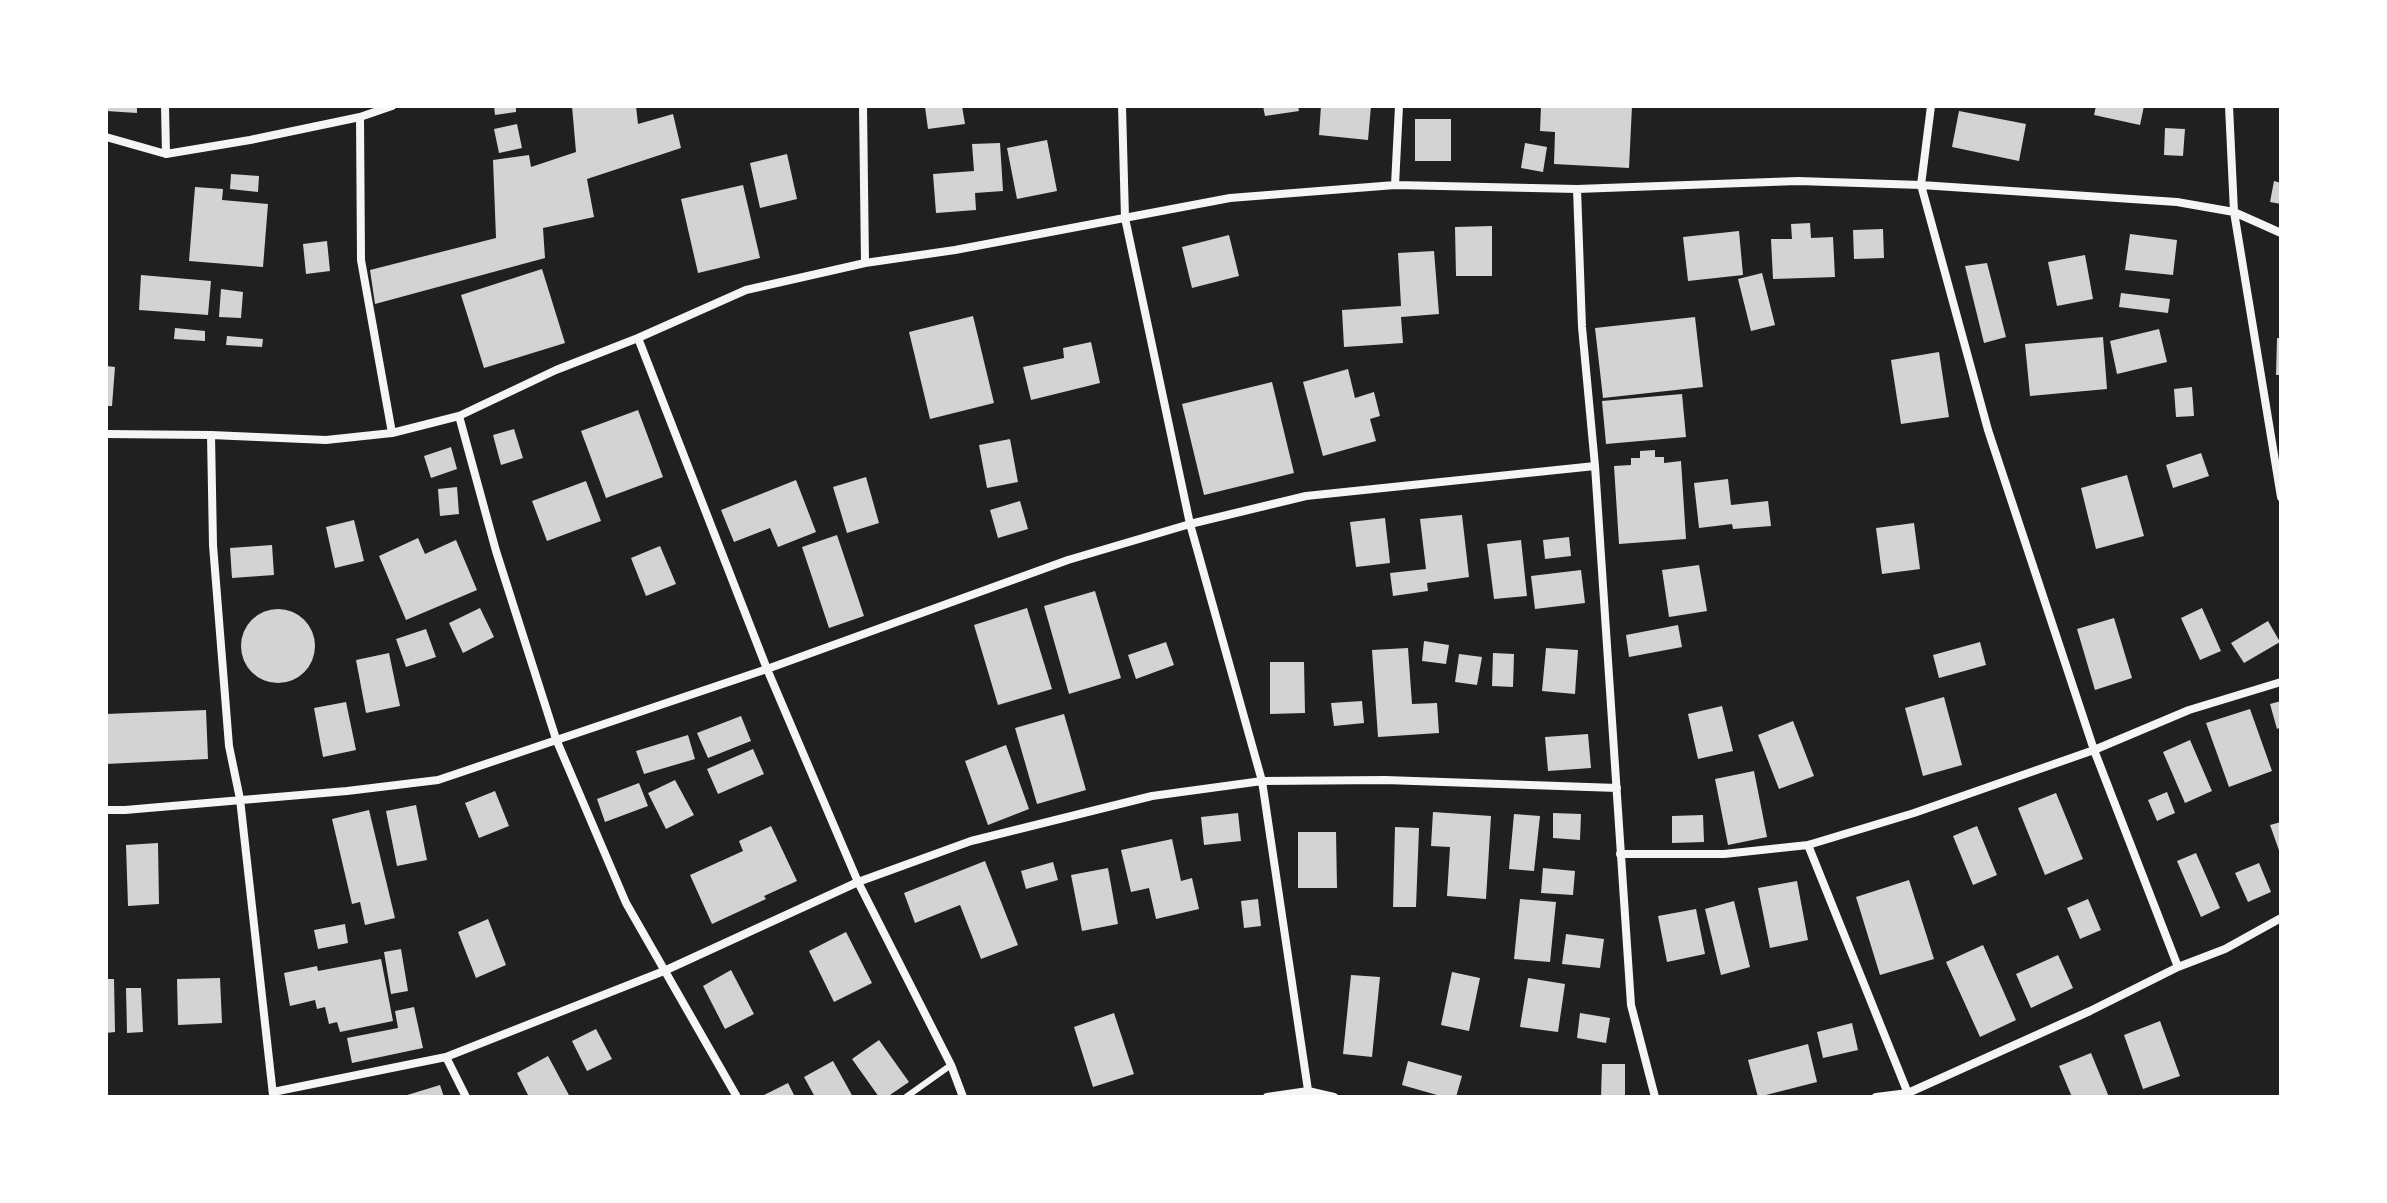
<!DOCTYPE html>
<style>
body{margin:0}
#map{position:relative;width:2387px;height:1203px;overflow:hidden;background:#111;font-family:"Crimson Pro",serif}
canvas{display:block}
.frame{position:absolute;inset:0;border:108px solid #fff;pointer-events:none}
</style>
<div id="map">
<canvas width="2387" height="1203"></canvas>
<div class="frame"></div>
</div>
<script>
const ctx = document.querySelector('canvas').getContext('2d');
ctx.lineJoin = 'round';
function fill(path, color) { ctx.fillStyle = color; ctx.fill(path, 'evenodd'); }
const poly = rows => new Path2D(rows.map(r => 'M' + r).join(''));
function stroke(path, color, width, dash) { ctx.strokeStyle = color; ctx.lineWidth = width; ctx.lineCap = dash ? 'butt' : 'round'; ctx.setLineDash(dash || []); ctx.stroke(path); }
const green = poly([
 [106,106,2281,106,2281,1097,106,1097]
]);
const building = poly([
 [106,106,137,106,137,113,106,111],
 [494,106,516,106,516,112,495,115],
 [572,106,636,106,638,124,673,114,681,148,587,179,594,217,543,228,545,258,375,304,370,270,496,238,493,160,529,155,531,167,576,152],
 [936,106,962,106,965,124,928,129,925,107],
 [1263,106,1298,106,1299,111,1265,116],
 [1321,106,1371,106,1368,140,1319,135],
 [1541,106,1632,106,1629,168,1554,164,1555,132,1540,131],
 [2096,106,2144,106,2140,125,2094,115],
 [1959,111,2026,124,2019,161,1952,147],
 [1415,119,1451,119,1451,161,1415,161],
 [517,124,522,148,499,153,494,129],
 [2165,128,2185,129,2183,156,2164,155],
 [1047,140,1057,191,1017,199,1007,148],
 [1000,143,1003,191,975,193,976,210,936,213,933,174,974,171,972,144],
 [1525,143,1547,147,1543,172,1521,168],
 [787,154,797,199,760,208,750,163],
 [231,174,259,176,258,192,230,189],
 [2274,181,2281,183,2281,204,2270,202],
 [743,185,760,258,698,273,681,199],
 [195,187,223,189,222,200,268,204,263,267,189,261],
 [1810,223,1811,238,1833,237,1835,277,1773,279,1771,239,1792,239,1791,224],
 [1492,226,1492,276,1456,276,1455,227],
 [1883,229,1884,258,1854,259,1853,230],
 [1739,231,1743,275,1688,281,1683,237],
 [2130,234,2177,240,2173,275,2125,270],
 [1229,235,1239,276,1192,288,1182,247],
 [327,241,330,271,306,274,303,244],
 [1434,251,1439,314,1401,317,1403,343,1344,347,1342,310,1401,306,1398,253],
 [2085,255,2093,299,2057,306,2048,262],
 [1987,263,2006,337,1984,343,1965,266],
 [542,269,565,343,484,368,461,295],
 [1762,273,1775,325,1751,331,1738,279],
 [141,275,211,281,208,315,139,310],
 [221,289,243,292,241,318,219,317],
 [2121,293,2170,299,2168,313,2119,307],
 [973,316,994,403,930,419,909,332],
 [1695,317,1703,387,1603,398,1595,328],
 [175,328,205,331,205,341,174,339],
 [2159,329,2167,362,2117,374,2110,341],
 [227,336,263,339,262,347,226,345],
 [2103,337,2107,389,2030,396,2025,344],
 [2277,338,2281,338,2281,375,2276,375],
 [1091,342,1100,383,1031,400,1023,367,1064,358,1063,348],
 [1939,352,1949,417,1901,424,1891,360],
 [106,366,115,367,112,406,106,406],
 [1348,369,1355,398,1374,392,1380,416,1370,419,1376,441,1323,456,1303,382],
 [1272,382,1294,473,1204,495,1182,404],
 [2192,387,2194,416,2176,417,2174,389],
 [1682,394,1686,437,1606,444,1602,401],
 [638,410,663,477,606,498,581,431],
 [514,429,523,458,501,465,493,435],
 [1010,439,1018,482,987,488,979,445],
 [451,447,457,469,431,478,424,456],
 [1655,450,1655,457,1664,457,1664,463,1681,461,1686,539,1619,544,1614,466,1631,465,1631,458,1640,458,1640,451],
 [2201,453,2209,476,2173,488,2166,465],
 [2127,475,2144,536,2096,549,2081,488],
 [866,477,879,523,847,533,833,487],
 [1728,479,1731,505,1768,501,1771,526,1733,529,1732,524,1699,528,1694,483],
 [796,480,816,532,778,547,770,528,734,542,721,510],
 [586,481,601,521,547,541,532,501],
 [457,487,459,514,440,516,438,489],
 [1020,501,1028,529,998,538,990,510],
 [1462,515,1469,577,1427,583,1428,591,1393,596,1390,573,1426,569,1420,519],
 [1385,518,1390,563,1356,567,1350,522],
 [354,520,364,561,335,568,326,527],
 [1914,523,1920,569,1882,574,1876,528],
 [837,535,864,616,829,628,802,547],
 [1569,537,1571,556,1545,559,1543,540],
 [418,538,425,554,456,540,477,590,406,620,379,556],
 [1521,540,1527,596,1494,599,1487,544],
 [272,545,274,575,232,578,230,548],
 [660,546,676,584,646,596,631,558],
 [1699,565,1707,611,1669,617,1662,570],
 [1581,570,1585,603,1535,609,1531,576],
 [1095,591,1121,678,1069,694,1044,606],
 [480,608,494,637,463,653,449,623],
 [1027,608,1052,689,998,705,974,625],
 [2202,608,2221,651,2200,660,2181,618],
 '241 646a37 37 0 1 1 74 0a37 37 0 1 1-74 0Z',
 [2114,618,2132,678,2095,690,2077,629],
 [2268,621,2280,642,2244,663,2231,643],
 [1678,625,1682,647,1629,657,1626,635],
 [426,629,436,657,406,667,396,639],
 [1424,641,1449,645,1446,664,1422,661],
 [1166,642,1174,665,1136,679,1128,655],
 [1980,642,1986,665,1939,678,1933,655],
 [1408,648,1412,704,1437,703,1439,733,1378,737,1372,650],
 [1546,648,1578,650,1575,694,1542,691],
 [389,653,400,706,366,713,356,660],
 [1493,653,1514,654,1513,687,1492,686],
 [1459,654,1482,657,1477,685,1455,682],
 [1270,662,1304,662,1305,713,1270,714],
 [1944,697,1962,765,1923,776,1905,708],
 [1362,701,1364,723,1334,726,1331,703],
 [2281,701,2281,727,2277,729,2270,704],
 [346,702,356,750,323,757,314,708],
 [1722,706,1733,751,1698,759,1688,714],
 [2250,709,2272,771,2229,787,2206,723],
 [206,710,208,759,106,764,106,714],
 [1064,714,1086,790,1037,804,1015,728],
 [741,716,751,741,708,758,697,733],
 [1793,721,1814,776,1779,789,1758,735],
 [1588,734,1591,768,1548,771,1545,737],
 [688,735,695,759,644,774,636,751],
 [2190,740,2212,791,2185,803,2163,752],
 [1006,745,1029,809,988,825,965,761],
 [753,749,764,774,718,794,707,769],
 [1754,771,1767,837,1728,845,1715,779],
 [675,780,694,815,666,829,648,793],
 [639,783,648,806,605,822,597,799],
 [495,791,509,826,479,838,465,803],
 [2167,792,2175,813,2157,821,2148,800],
 [2056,793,2083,859,2045,875,2018,808],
 [416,805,427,860,397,866,386,811],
 [369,810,395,918,365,925,360,902,352,904,332,819],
 [1433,812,1491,816,1486,899,1447,896,1450,847,1431,846],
 [1238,813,1241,841,1204,845,1201,817],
 [1553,813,1581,814,1580,840,1553,838],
 [1514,814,1540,816,1534,871,1509,869],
 [1703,815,1704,842,1672,843,1672,816],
 [2281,822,2281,856,2270,825],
 [771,826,797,881,764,896,766,899,712,924,690,875,743,851,739,841],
 [1977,826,1997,875,1973,885,1953,836],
 [1395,827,1419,828,1416,907,1393,907],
 [1298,832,1336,832,1337,888,1298,888],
 [1172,839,1181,881,1192,878,1199,909,1156,919,1149,888,1131,892,1121,850],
 [158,843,159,904,128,906,126,845],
 [2196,853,2220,908,2201,917,2177,861],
 [985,861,1018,945,981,959,960,905,915,923,904,893],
 [1053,862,1058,880,1026,889,1021,871],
 [2259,863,2271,892,2248,902,2235,873],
 [1108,868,1118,924,1082,931,1071,875],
 [1543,868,1575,871,1573,895,1541,893],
 [1909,880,1934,959,1880,975,1856,897],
 [1797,881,1808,940,1770,948,1758,888],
 [1258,899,1261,926,1244,928,1241,901],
 [1520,899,1556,902,1550,962,1514,959],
 [2088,899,2101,930,2080,939,2067,908],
 [1734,901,1750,967,1721,975,1705,909],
 [1696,909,1705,954,1667,962,1658,916],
 [488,919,506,965,476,978,458,932],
 [345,924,348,943,318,949,314,930],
 [846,932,872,983,834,1002,809,951],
 [1566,934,1604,939,1600,968,1562,964],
 [1983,945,2016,1020,1980,1037,1946,962],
 [401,949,408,991,391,994,384,952],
 [2058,955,2073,988,2031,1008,2016,974],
 [381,959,393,1021,340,1032,337,1022,329,1024,325,1007,317,1009,315,1000,290,1006,284,973,317,966,318,971],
 [731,970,754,1014,725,1029,703,986],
 [1452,972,1480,978,1469,1031,1441,1025],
 [1351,975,1380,977,1372,1057,1343,1054],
 [220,978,222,1023,178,1025,177,979],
 [1528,978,1565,984,1558,1032,1520,1027],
 [106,979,114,979,115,1032,106,1033],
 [126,988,141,988,143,1032,127,1033],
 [414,1007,423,1048,352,1063,347,1038,398,1028,395,1011],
 [1114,1013,1134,1074,1093,1087,1074,1027],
 [1580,1013,1610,1018,1606,1043,1577,1038],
 [2160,1021,2180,1076,2143,1089,2124,1035],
 [1852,1023,1858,1050,1823,1058,1817,1032],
 [596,1029,612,1059,587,1071,572,1041],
 [879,1040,909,1082,887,1097,879,1097,852,1059],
 [1808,1044,1817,1082,1758,1097,1748,1060],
 [2091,1053,2109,1097,2072,1097,2059,1066],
 [548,1056,570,1097,529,1097,517,1073],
 [833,1061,853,1097,815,1097,804,1077],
 [1408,1061,1462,1076,1456,1097,1444,1097,1402,1085],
 [1602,1064,1625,1064,1625,1097,1601,1097],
 [788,1083,795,1097,760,1097],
 [440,1085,444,1097,404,1097,404,1096]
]);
const service = poly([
 [906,1097,951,1065]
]);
const minor = poly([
 [165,106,166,154],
 [863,106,865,263],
 [1122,106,1125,218,1190,524,1262,781,1309,1097],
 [1931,106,1921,185,1988,430,2094,750,2178,967],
 [2229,106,2234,212,2281,497],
 [360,117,361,260,392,433],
 [106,137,166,154,250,140,360,117,392,106],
 [1395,185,1399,106],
 [1577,189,1582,327,1595,466,1631,1005,1655,1097],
 [638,338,767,669,858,882,951,1065,963,1097],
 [459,416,496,551,556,739,626,903,737,1097],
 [106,434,211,435,326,440,392,433,459,416,556,370,638,338,746,290,865,263,955,250,1230,198,1395,185,1577,189,1798,181,1921,185,2177,202,2234,212,2281,233],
 [211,435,213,545,229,746,240,799,273,1095],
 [106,810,125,810,347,791,438,780,767,669,1068,560,1190,524,1306,496,1595,466],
 [1808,845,1909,1096],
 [1620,854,1724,854,1808,845,1914,813,2094,750,2189,710,2281,682],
 [446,1057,466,1097],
 [273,1092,446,1057,664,971,858,882,971,841,1152,796,1262,781,1385,780,1617,788],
 [1267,1097,1308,1091,1334,1097],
 [1876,1097,1908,1093,2090,1011,2178,967,2225,949,2281,918]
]);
fill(green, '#202020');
fill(building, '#d3d3d3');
stroke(service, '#f5f5f5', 6);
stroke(minor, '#f5f5f5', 8);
</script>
